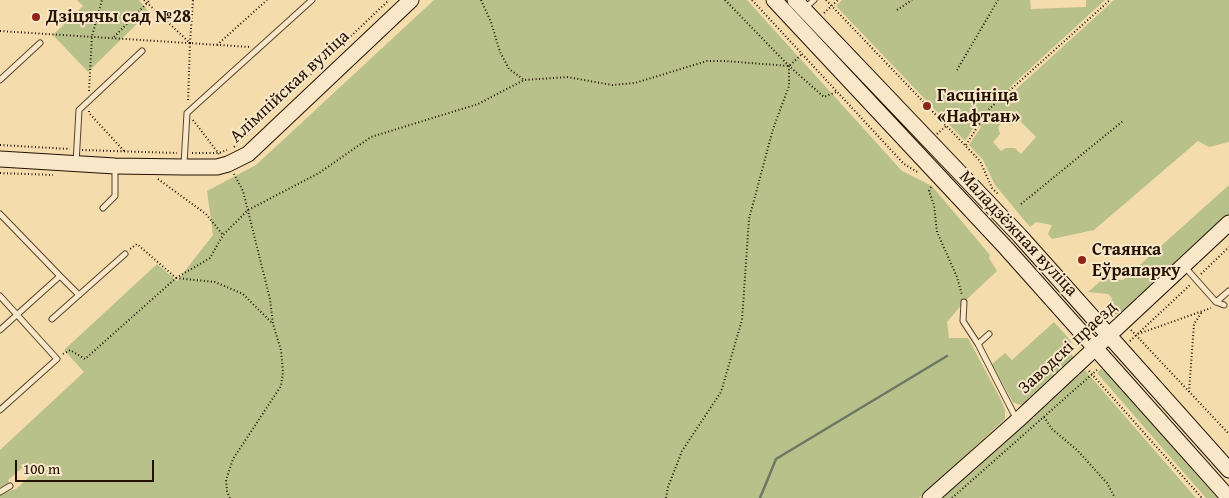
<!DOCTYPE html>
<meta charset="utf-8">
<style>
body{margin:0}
#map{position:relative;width:1229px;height:498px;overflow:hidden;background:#f4dcac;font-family:"Gentium Book Plus",serif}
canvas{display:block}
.scale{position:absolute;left:15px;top:460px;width:139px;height:22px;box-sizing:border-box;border:2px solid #241200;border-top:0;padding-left:6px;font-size:15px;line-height:18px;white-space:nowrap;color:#241200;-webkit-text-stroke:4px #f8e8c9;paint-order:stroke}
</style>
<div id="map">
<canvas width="1229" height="498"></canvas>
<div class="scale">100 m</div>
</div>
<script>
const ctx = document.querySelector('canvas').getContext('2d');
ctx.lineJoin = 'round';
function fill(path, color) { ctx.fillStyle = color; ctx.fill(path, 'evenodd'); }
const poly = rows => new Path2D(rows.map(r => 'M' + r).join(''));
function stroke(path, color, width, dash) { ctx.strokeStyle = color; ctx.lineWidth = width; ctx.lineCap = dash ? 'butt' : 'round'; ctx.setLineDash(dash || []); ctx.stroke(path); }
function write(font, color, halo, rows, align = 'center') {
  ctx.font = font + ' "Gentium Book Plus",serif'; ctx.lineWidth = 4; ctx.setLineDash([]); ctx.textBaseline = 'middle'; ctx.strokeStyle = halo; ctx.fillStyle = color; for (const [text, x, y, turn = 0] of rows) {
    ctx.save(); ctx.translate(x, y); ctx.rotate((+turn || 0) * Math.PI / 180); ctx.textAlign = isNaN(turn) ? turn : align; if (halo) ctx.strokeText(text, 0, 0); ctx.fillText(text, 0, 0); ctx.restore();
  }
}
const green = poly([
 [77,0,139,0,149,12,88,72,53,35,83,6],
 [434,0,747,0,902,171,932,186,990,255,989,258,997,271,964,302,947,322,949,338,968,338,1001,400,1005,410,1005,419,919,498,0,498,0,496,6,492,16,489,30,476,22,468,8,480,9,483,0,488,0,450,84,372,64,350,157,264,177,281,213,235,207,191,256,165],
 [842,0,1030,0,1031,9,1086,7,1086,0,1105,0,1009,88,1012,93,1114,0,1229,0,1229,142,1209,147,1198,141,1094,230,1052,239,1048,234,1052,225,1036,222,1030,227,995,185,983,160,969,145,981,127,976,124,965,141,836,6],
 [1018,119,1036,137,1021,154,1015,148,1006,148,1001,151,993,142,1000,134,998,127,1002,123,1012,125],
 [1229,185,1229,217,1125,314,1114,314,1109,308,1112,298,1108,294,1088,292,1104,278,1123,280],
 [1054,322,1071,341,1072,355,1075,359,1027,403,1020,405,1013,402,992,364,1005,353,1012,360],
 [1103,367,1217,498,1206,498,1097,373],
 [1083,368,1196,498,936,498]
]);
const stream = poly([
 [760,498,776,459,947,356]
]);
const path = poly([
 [144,0,190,43,188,102],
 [481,0,491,22,500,52,509,69,523,79],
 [725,0,789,66,824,97,836,92],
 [752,0,904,164,919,173],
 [826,0,980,161,992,188,998,194],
 [897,10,912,0],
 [824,13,838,0],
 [0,31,250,47],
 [114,37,150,0],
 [190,43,193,0],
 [217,45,267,0],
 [957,70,998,0],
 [89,91,92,36,102,0],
 [89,111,89,113,125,152],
 [193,120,219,154],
 [937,134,946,126],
 [0,145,70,149],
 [966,145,988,110,1110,0],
 [234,147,389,0],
 [82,150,177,153],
 [192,153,219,153,227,150],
 [0,173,53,175],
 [158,179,206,214,223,235],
 [931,187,929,191,934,205,937,232,957,277,962,295],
 [1021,204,1123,121],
 [1201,274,1229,247],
 [176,278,210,258,223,235,248,210,319,173,371,137,478,104,524,80,567,77,612,85,635,83,707,61,725,61,789,66,802,54],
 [176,278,215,282,243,294,273,324],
 [1131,330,1229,434],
 [1138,334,1211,308],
 [1130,341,1190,285],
 [63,354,70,350,85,359,176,278,137,244,130,249],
 [1089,371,1202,498],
 [1189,392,1194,324,1202,312],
 [1044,417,1052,429,1077,450,1107,483,1115,498],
 [230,498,227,491,226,480,233,459,281,386,283,372,281,350,273,324,270,299,243,191,234,174],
 [666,498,668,487,682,451,721,392,742,320,749,219,773,129,789,86,789,66],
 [952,498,1098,369]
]);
const lane = poly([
 [805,8,814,0],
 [0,80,40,43],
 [76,163,79,110,142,51],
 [184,164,187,113,312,0],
 [103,208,115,196,115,169],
 [0,214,60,276,0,330],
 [1184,266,1216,302,1229,291],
 [60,276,79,295],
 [0,296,57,359,0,410],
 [964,302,963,321,978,344],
 [1216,302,1224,305],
 [52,319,125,254],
 [989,334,978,344,1017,420],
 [0,492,10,486]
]);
const secondary = poly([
 [774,0,1006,248,1229,498],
 [795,0,1020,236,1229,470],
 [0,159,115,166,184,167,217,167,228,164,248,154,411,0],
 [930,498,1017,421,1229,223]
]);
const markers = [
 [36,17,5,"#8f2418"],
 [927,106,5,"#8f2418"],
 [1082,260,5,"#8f2418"]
];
const poiNames = [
 ["Дзіцячы сад №28",46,17],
 ["Гасцініца",937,96],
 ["«Нафтан»",937,117],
 ["Стаянка",1092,250],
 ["Еўрапарку",1092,271]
];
const streetNames = [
 ["Алімпійская вуліца",290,87,-43],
 ["Маладзёжная вуліца",1018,234,47],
 ["Заводскі праезд",1068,348,-43]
];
fill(green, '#b9c18b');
stroke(stream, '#6c7864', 2.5);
stroke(lane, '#58442b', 7);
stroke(secondary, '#241200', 17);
stroke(path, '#241200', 2, [1, 2.5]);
stroke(lane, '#f8e8c9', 5);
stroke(secondary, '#f8e8c9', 15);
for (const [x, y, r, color] of markers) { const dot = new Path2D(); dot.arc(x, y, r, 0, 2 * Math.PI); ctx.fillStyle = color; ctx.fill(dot); stroke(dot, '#f8e8c9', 2); }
write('bold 18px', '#241200', '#f8e8c9', poiNames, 'left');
write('18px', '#241200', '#f8e8c9', streetNames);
</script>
